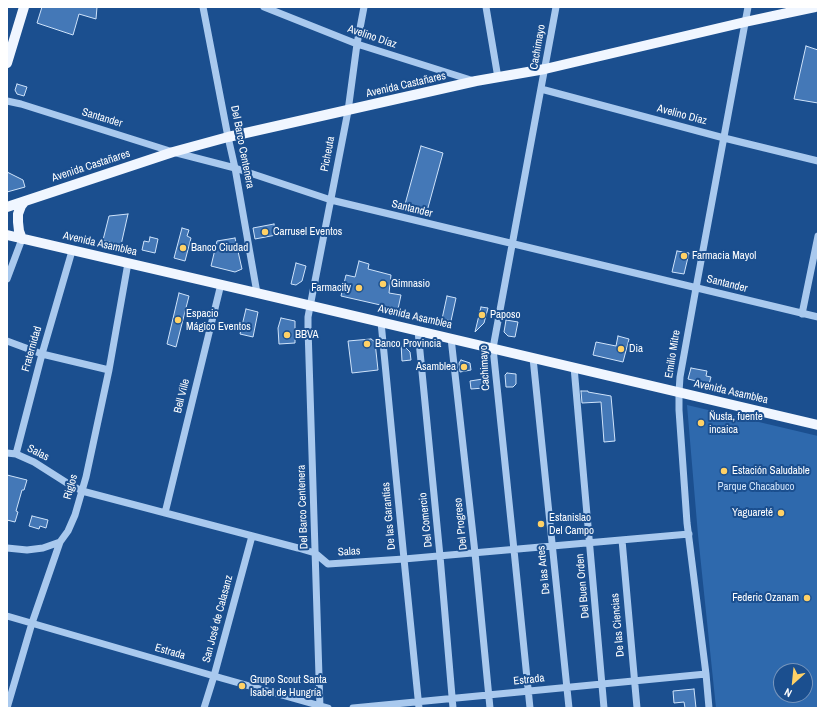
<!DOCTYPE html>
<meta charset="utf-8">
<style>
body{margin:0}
#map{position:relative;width:825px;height:715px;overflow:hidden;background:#1b4f8f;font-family:"Archivo Narrow",sans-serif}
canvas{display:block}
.frame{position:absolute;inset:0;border:8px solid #fff;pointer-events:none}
.north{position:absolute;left:773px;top:663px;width:40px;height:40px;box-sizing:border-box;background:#1b4f8f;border:1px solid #7695bc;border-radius:50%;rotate:207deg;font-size:11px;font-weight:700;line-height:16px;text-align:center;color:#fff}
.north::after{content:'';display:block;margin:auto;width:14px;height:18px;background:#ffd166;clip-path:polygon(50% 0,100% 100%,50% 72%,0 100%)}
</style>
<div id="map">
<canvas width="825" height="715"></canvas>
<div class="frame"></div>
<div class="north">N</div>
</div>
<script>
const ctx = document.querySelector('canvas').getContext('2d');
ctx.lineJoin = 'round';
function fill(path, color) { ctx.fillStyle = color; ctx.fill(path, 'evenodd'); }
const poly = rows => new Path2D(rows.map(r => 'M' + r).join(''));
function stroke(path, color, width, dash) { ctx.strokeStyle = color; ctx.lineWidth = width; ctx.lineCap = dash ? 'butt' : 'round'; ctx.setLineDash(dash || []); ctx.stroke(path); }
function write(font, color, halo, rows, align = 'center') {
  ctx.font = font + ' "Archivo Narrow",sans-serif'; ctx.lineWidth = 4; ctx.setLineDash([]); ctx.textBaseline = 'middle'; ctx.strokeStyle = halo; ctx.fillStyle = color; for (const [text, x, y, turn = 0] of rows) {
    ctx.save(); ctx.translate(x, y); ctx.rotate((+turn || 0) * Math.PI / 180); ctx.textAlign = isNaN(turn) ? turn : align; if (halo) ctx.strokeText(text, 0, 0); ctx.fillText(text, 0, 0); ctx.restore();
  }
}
const green = poly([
 [687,405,818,436,818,708,716,708,698,535],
 [781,671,805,671,805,695,781,695]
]);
const building = poly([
 [42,7,97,7,96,19,79,14,73,35,37,23,42,7],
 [806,46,818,50,818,103,794,99,806,46],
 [17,84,27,87,24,96,17,94,15,90,17,84],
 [421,146,443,153,426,215,404,208,421,146],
 [7,172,23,180,25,187,7,192,7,172],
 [128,214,121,245,103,240,109,216,128,214],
 [274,224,276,235,255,239,253,228,274,224],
 [182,228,189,230,187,236,191,238,185,261,174,258,182,228],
 [150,237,158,239,155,253,142,250,144,241,149,242,150,237],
 [235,238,242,269,235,272,211,266,217,241,235,238],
 [677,251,689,253,684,274,672,272,677,251],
 [359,261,369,264,368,269,391,275,389,293,401,295,398,309,341,296,346,275,355,277,359,261],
 [296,263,306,266,302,281,296,285,291,284,296,263],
 [179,293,189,296,176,347,167,344,179,293],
 [447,296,456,298,451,321,442,319,447,296],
 [481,307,488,308,484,323,475,332,481,307],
 [246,309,258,312,253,337,240,334,246,309],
 [281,318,295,321,295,343,279,344,278,328,281,318],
 [506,320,518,322,515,337,508,336,504,332,506,320],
 [618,336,629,339,623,362,593,355,596,342,616,346,618,336],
 [371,339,375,342,378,370,352,373,348,341,371,339],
 [401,343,410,352,411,360,402,361,401,343],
 [461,360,470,363,471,370,460,372,459,363,461,360],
 [691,368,707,371,706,376,711,377,709,384,688,379,691,368],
 [507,373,516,374,516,384,513,387,506,387,505,375,507,373],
 [483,379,484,388,471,389,470,381,483,379],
 [581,391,588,391,588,392,611,396,615,441,604,442,601,402,582,403,581,391],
 [7,475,27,480,24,490,22,490,16,511,18,512,15,522,7,520,7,475],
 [32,516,48,520,46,528,40,526,39,529,29,526,32,516],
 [694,689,696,708,685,708,684,702,674,703,673,691,694,689]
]);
const minor = poly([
 [203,7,228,137,235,168,257,293],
 [264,7,357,44,474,81],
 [486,7,498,78],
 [541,89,724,138,818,161],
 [7,101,21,104,173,152,235,168,331,200,818,317],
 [7,279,22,239],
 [802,314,818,236],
 [381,322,404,559,419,708],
 [418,331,440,556,453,708],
 [451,338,475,553,490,708],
 [7,341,42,354,109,370],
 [533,358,569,708],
 [574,367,604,708],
 [7,453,16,454,34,462,67,483,82,491,298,548,315,553,328,564,404,559,689,534],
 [16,454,42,354,72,251],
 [165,513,221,284],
 [622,540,637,708],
 [7,548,27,550,43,548,60,542],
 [7,616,214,676,328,708],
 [7,708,32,623,60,542,68,531,75,515,86,477,109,370,128,263],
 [204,708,214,676,252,536],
 [320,708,308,328,308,317,348,111,357,44,364,7],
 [353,708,706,674],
 [530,708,514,550,493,348,556,7],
 [709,708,706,674,687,523,679,410,679,392,680,377,696,288,748,7]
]);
const major = poly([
 [7,63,24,7],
 [7,207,173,152,228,137,476,81,545,69,745,22,815,7],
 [7,235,257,293,818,425],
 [22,239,19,231,18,222,18,214,21,206,25,201]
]);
const markers = [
 [265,232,4,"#ffd166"],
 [183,248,4,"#ffd166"],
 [684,256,4,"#ffd166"],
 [383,284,4,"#ffd166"],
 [359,288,4,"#ffd166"],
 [482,315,4,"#ffd166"],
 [178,320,4,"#ffd166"],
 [287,335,4,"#ffd166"],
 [367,344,4,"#ffd166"],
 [621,349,4,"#ffd166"],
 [464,367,4,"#ffd166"],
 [701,423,4,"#ffd166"],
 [724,471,4,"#ffd166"],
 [781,513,4,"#ffd166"],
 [541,524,4,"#ffd166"],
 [807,598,4,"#ffd166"],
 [242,686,4,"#ffd166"]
];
const streetNames = [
 ["Avelino Díaz",372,37,19],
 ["Cachimayo",538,47,-80],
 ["Avenida Castañares",406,85,-13],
 ["Avelino Díaz",682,115,15],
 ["Santander",102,118,17],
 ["Del Barco Centenera",242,147,79],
 ["Picheuta",328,154,-79],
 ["Avenida Castañares",91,166,-18],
 ["Santander",412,209,14],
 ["Avenida Asamblea",100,244,13],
 ["Santander",727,284,14],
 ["Avenida Asamblea",415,317,13],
 ["Fraternidad",32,349,-74],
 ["Emilio Mitre",673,354,-81],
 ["Cachimayo",485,368,-93],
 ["Avenida Asamblea",731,392,13],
 ["Bell Ville",182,396,-76],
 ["Salas",38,453,27],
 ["Riglos",71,487,-74],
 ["Del Barco Centenera",303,507,-92],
 ["De las Garantías",389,516,-95],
 ["Del Comercio",426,520,-96],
 ["Del Progreso",461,524,-96],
 ["Salas",349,552,-3],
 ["De las Artes",544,570,-96],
 ["Del Buen Orden",583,586,-95],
 ["San José de Calasanz",218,619,-75],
 ["De las Ciencias",618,625,-95],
 ["Estrada",170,652,16],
 ["Estrada",529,680,-6]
];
const poiNames = [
 ["Carrusel Eventos",273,232],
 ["Banco Ciudad",191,248],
 ["Farmacia Mayol",692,256],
 ["Gimnasio",391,284],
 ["Farmacity",351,288,"right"],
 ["Espacio",186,314],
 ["Mágico Eventos",186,327],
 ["Paposo",490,315],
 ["BBVA",295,335],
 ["Banco Provincia",375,344],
 ["Dia",629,349],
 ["Asamblea",456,367,"right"],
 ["Ñusta, fuente",709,417],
 ["incaica",709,430],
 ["Estación Saludable",732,471],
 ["Yaguareté",773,513,"right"],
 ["Estanislao",549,518],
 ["Del Campo",549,531],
 ["Federic Ozanam",799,598,"right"],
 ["Grupo Scout Santa",250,680],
 ["Isabel de Hungría",250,693]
];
const parkNames = [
 ["Parque Chacabuco",756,487]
];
fill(green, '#2e69ad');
fill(building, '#4478b7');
stroke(building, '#cfe3fa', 1);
stroke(minor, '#a9c9ee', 7);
stroke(major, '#f0f6ff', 10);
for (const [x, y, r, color] of markers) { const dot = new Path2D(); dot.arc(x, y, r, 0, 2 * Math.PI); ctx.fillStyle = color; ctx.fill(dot); stroke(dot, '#1b4f8f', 1.5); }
write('11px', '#fff', '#1b4f8f', streetNames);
write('11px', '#fff', '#1b4f8f', poiNames, 'left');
write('11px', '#cfe3fa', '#1b4f8f', parkNames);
</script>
